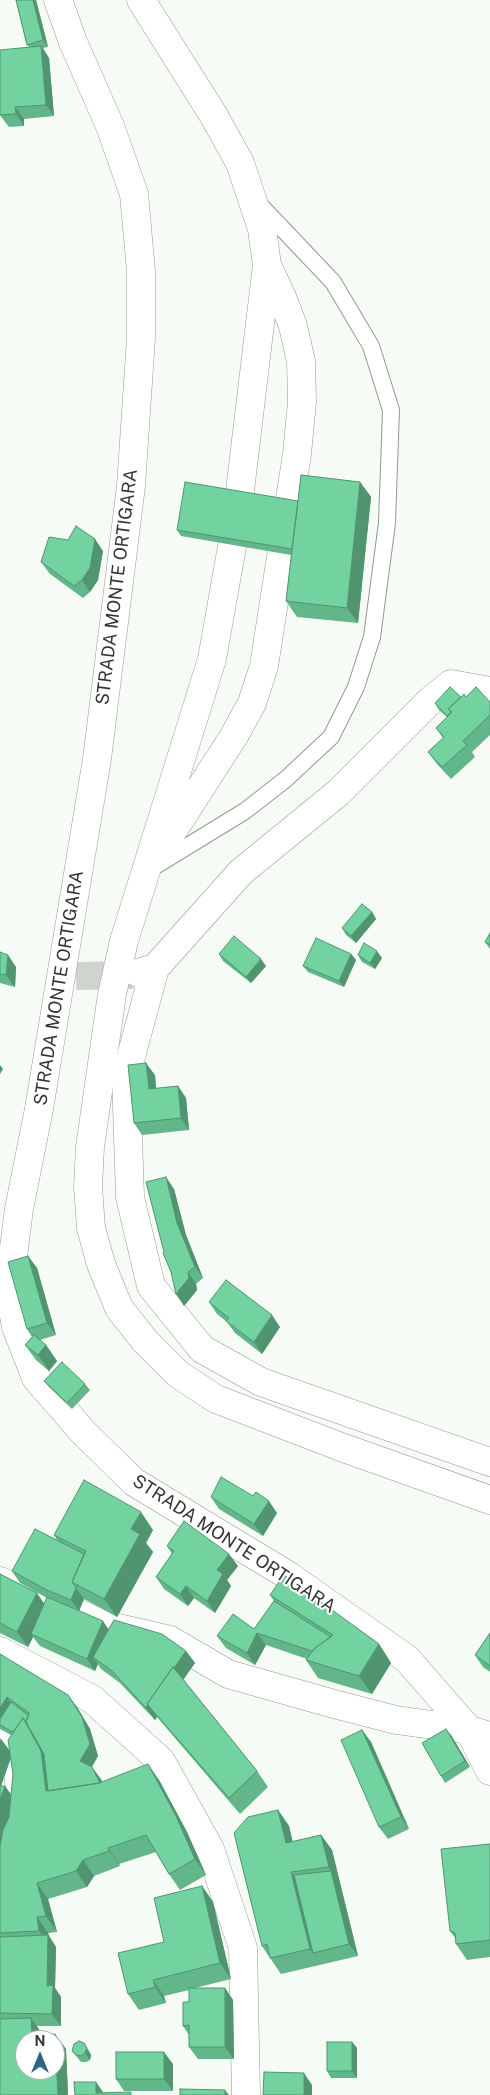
<!DOCTYPE html>
<style>
body{margin:0}
#map{position:relative;width:490px;height:2095px;overflow:hidden;background:#f6fcf5;font-family:"Public Sans",sans-serif}
canvas{display:block}
.north{position:absolute;left:15px;top:2030px;width:50px;height:50px;box-sizing:border-box;background:#fff;border:1px solid #aeafae;border-radius:50%;rotate:0deg;font-size:14px;font-weight:700;line-height:20px;text-align:center;color:#343634}
.north::after{content:'';display:block;margin:auto;width:18px;height:22px;background:#2d647f;clip-path:polygon(50% 0,100% 100%,50% 72%,0 100%)}
</style>
<div id="map">
<canvas width="490" height="2095"></canvas>
<div class="north">N</div>
</div>
<script>
const ctx = document.querySelector('canvas').getContext('2d');
ctx.lineJoin = 'round';
const poly = rows => new Path2D(rows.map(r => 'M' + r).join(''));
function stroke(path, color, width, dash) { ctx.strokeStyle = color; ctx.lineWidth = width; ctx.lineCap = dash ? 'butt' : 'round'; ctx.setLineDash(dash || []); ctx.stroke(path); }
function fill(path, color) { ctx.fillStyle = color; ctx.fill(path, 'evenodd'); }
function write(font, color, halo, rows, align = 'center') {
  ctx.font = font + ' "Public Sans",sans-serif'; ctx.lineWidth = 4; ctx.setLineDash([]); ctx.textBaseline = 'middle'; ctx.strokeStyle = halo; ctx.fillStyle = color; for (const [text, x, y, turn = 0] of rows) {
    ctx.save(); ctx.translate(x, y); ctx.rotate((+turn || 0) * Math.PI / 180); ctx.textAlign = isNaN(turn) ? turn : align; if (halo) ctx.strokeText(text, 0, 0); ctx.fillText(text, 0, 0); ctx.restore();
  }
}
const streetTunnel = poly([
 [76,976,133,975]
]);
const lane = poly([
 [147,871,245,811,286,779,331,737,356,687,372,637,387,523,391,410,371,346,333,282,258,203]
]);
const street = poly([
 [155,968,126,1075,130,1197,151,1286,202,1349,261,1382,490,1462],
 [138,973,155,968,241,872,339,792,430,701,451,684,490,691],
 [0,1581,105,1625,170,1640,228,1674,334,1704,396,1720,469,1730,490,1736],
 [0,1739,15,1754,19,1782]
]);
const secondary = poly([
 [58,0,73,42,110,126,134,194,141,271,141,338,131,486,97,759,39,1109,19,1209,9,1287,16,1327,36,1378,83,1432,134,1482,289,1576,407,1659,469,1730,490,1771],
 [0,1651,92,1699,161,1761,210,1849,243,1948,246,2095]
]);
const highway = poly([
 [141,0,214,116,240,163,262,229,267,265,236,524,212,659,124,941,112,994,90,1147,88,1187,91,1228,101,1264,119,1308,145,1341,178,1374,216,1399,341,1447,490,1500],
 [165,843,234,736,252,703,264,666,297,454,302,402,301,361,293,326,282,297,267,265]
]);
const wall = poly([
 [16,0,36,0,48,47,43,48,49,58,54,116,24,119,24,126,9,127,0,115,29,47,27,45],
 [360,482,371,497,358,623,297,617,286,601,291,555,181,536,177,530,298,501],
 [103,551,98,580,90,592,83,598,50,574,41,562],
 [461,697,466,697,490,702,490,735,472,752,475,757,451,779,437,764,428,752,443,738,436,728,447,717,439,710,435,703],
 [372,912,376,919,356,943,346,935,342,928],
 [490,933,490,949,485,942],
 [0,952,16,967,15,987,0,983],
 [219,954,266,966,251,983,223,961],
 [351,954,356,960,344,987,308,972,303,966],
 [358,955,382,958,375,969,362,962],
 [155,1075,156,1089,178,1086,186,1098,189,1130,142,1135,134,1123],
 [174,1189,186,1235,203,1278,196,1284,197,1290,184,1306,171,1272,164,1252],
 [28,1256,37,1268,56,1335,40,1340,46,1345,57,1361,49,1371,36,1360,25,1345,32,1337,27,1329],
 [209,1302,280,1327,262,1354,235,1333,227,1322,217,1314],
 [44,1381,85,1384,90,1390,72,1409,49,1387],
 [253,1496,277,1513,263,1536,219,1509,211,1497],
 [153,1530,146,1543,153,1552,117,1617,84,1599,79,1611,109,1630,186,1651,195,1663,183,1679,257,1771,268,1787,240,1814,157,1717,155,1720,120,1683,101,1669,98,1664,95,1671,40,1646,33,1637,28,1647,0,1633,0,1574,45,1604,47,1598,20,1583,12,1571,57,1540,54,1535],
 [167,1546,238,1566,227,1580,231,1586,215,1613,194,1598,188,1606,164,1589,156,1577,172,1554],
 [270,1595,379,1644,391,1663,372,1694,318,1678,306,1660,307,1659,266,1645,255,1665,226,1648,217,1636,254,1629,274,1601],
 [490,1633,490,1672,483,1667,475,1655],
 [0,1654,77,1707,90,1729,98,1756,92,1767,102,1782,159,1780,187,1832,206,1875,180,1890,169,1874,156,1852,119,1864,120,1866,94,1876,87,1887,48,1899,57,1932,48,1933,49,1936,56,1947,55,1988,61,1997,61,2026,37,2026,42,2034,55,2034,66,2049,68,2095,0,2095,0,1738,10,1751,11,1735,0,1729],
 [11,1758,13,1774,11,1795,5,1786,1,1786],
 [362,1730,371,1742,409,1829,388,1839,379,1827],
 [451,1735,470,1767,445,1783,441,1776],
 [278,1810,289,1826,292,1842,321,1835,332,1850,358,1956,281,1974,262,1946],
 [490,1844,490,1957,467,1960,456,1944,456,1939,450,1931],
 [202,1886,213,1902,231,1979,195,1988,225,1988,233,2000,234,2059,198,2059,189,2047,189,2035,183,2026,189,2002,189,1990,164,1996,166,2003,139,2010,128,1994],
 [352,2042,357,2048,357,2078,331,2078,327,2071],
 [84,2043,91,2055,90,2060,86,2062,81,2062,72,2051],
 [173,2064,173,2091,124,2091,116,2079]
]);
const shadedWall = poly([
 [33,0,36,0,48,47,43,40],
 [41,46,49,58,54,116,46,105],
 [15,107,24,119,24,126,16,114],
 [360,482,371,497,358,623,347,608],
 [95,539,103,551,98,580,90,592,82,580],
 [372,912,376,919,356,943,351,936],
 [377,951,382,958,375,969,370,963],
 [351,954,356,960,344,987,339,981],
 [8,955,16,967,15,987,6,975],
 [261,959,266,966,251,983,246,977],
 [146,1063,155,1075,157,1101,149,1089],
 [0,1065,3,1069,0,1074],
 [178,1086,186,1098,189,1130,181,1118],
 [166,1177,174,1189,186,1235,203,1278,195,1267,177,1223],
 [28,1256,37,1268,56,1335,47,1323],
 [188,1272,196,1284,197,1290,184,1306,176,1294],
 [272,1315,280,1327,262,1354,254,1342],
 [46,1345,57,1361,49,1371,38,1355],
 [269,1501,277,1513,263,1536,254,1524],
 [141,1512,153,1530,146,1543,153,1552,117,1617,104,1599,131,1529],
 [229,1554,238,1566,227,1580,231,1586,215,1613,207,1601,217,1570],
 [186,1586,194,1598,188,1606,180,1594],
 [76,1588,84,1599,79,1611,71,1600],
 [37,1593,48,1609,31,1634,33,1637,28,1647,17,1632],
 [103,1621,111,1633,93,1657,98,1664,95,1671,87,1659],
 [257,1633,266,1645,255,1665,247,1653],
 [379,1644,391,1663,372,1694,359,1676],
 [186,1651,195,1663,158,1716,148,1705],
 [68,1695,77,1707,90,1729,98,1756,88,1773,80,1761],
 [7,1697,15,1709,0,1725,0,1708],
 [148,1705,157,1717,155,1720,146,1708],
 [29,1728,52,1766,55,1794,46,1791],
 [446,1729,451,1735,470,1767,465,1761],
 [362,1730,371,1742,409,1829,401,1817],
 [1,1739,12,1754,0,1789,0,1742],
 [148,1764,159,1780,187,1832,206,1875,195,1859],
 [92,1767,101,1779,110,1799,101,1787],
 [5,1786,16,1802,0,1845,0,1800],
 [278,1810,289,1826,297,1859,286,1843],
 [321,1835,332,1850,358,1956,349,1944,331,1871,329,1867],
 [108,1848,119,1864,120,1866,109,1851],
 [83,1860,94,1876,87,1887,76,1871],
 [291,1872,302,1887,313,1953,321,1965,310,1949],
 [37,1883,48,1899,57,1932,46,1916],
 [202,1886,213,1902,231,1979,220,1963],
 [37,1917,48,1933,49,1936,56,1947,55,1988,61,1997,61,2026,52,2014,47,1986,48,1943,39,1931],
 [153,1980,164,1996,166,2003,155,1987],
 [225,1988,233,2000,234,2059,225,2047],
 [31,2018,42,2034,32,2034],
 [55,2034,66,2049,68,2095,58,2095],
 [352,2042,357,2048,357,2078,352,2071],
 [84,2043,91,2055,90,2060,85,2053],
 [164,2052,173,2064,173,2091,164,2079],
 [304,2073,312,2085,312,2095,304,2095],
 [96,2082,105,2095,96,2093],
 [225,2090,229,2095,225,2095]
]);
const building = poly([
 [16,0,33,0,43,40,27,45,16,0],
 [41,46,46,105,15,107,16,114,0,115,0,50,41,46],
 [301,475,360,482,347,608,286,601,301,475],
 [185,482,298,501,292,549,177,530,185,482],
 [76,526,95,539,90,568,82,580,74,586,41,562,49,537,68,540,76,526],
 [450,687,461,697,448,709,451,712,447,716,435,703,450,687],
 [476,687,490,702,490,715,463,741,467,745,442,767,428,752,444,737,436,728,452,712,448,709,464,694,466,697,476,687],
 [362,904,372,912,351,936,342,928,362,904],
 [490,933,490,945,485,942,490,933],
 [234,936,261,959,246,977,219,954,234,936],
 [316,938,351,954,339,981,303,966,316,938],
 [364,943,377,951,370,963,358,955,364,943],
 [0,952,8,955,6,975,0,974,0,952],
 [146,1063,149,1089,178,1086,181,1118,134,1123,128,1065,146,1063],
 [166,1177,177,1223,195,1267,188,1272,189,1278,176,1294,171,1272,163,1253,164,1252,146,1182,166,1177],
 [28,1256,47,1323,27,1329,8,1262,28,1256],
 [226,1280,272,1315,254,1342,226,1321,229,1318,209,1302,226,1280],
 [34,1335,46,1345,38,1355,25,1345,34,1335],
 [62,1362,85,1384,67,1403,44,1381,62,1362],
 [221,1477,253,1496,256,1492,269,1501,254,1524,211,1497,221,1477],
 [84,1480,141,1512,131,1529,140,1534,104,1599,72,1582,86,1551,54,1535,84,1480],
 [184,1521,229,1554,217,1570,223,1574,207,1601,186,1586,180,1594,156,1577,174,1551,167,1546,184,1521],
 [35,1529,84,1554,72,1582,76,1588,71,1600,47,1590,12,1571,35,1529],
 [0,1574,37,1593,17,1632,0,1623,0,1574],
 [284,1575,379,1644,359,1676,306,1660,315,1648,333,1635,270,1595,284,1575],
 [47,1597,103,1621,87,1659,31,1634,47,1597],
 [274,1601,331,1637,315,1648,312,1651,257,1633,247,1653,217,1636,233,1614,254,1629,274,1601],
 [114,1620,162,1634,186,1651,174,1668,173,1667,147,1704,148,1705,146,1708,112,1671,93,1657,114,1620],
 [490,1633,490,1666,475,1655,490,1633],
 [0,1654,68,1695,82,1717,90,1744,80,1761,92,1767,100,1783,48,1791,44,1754,26,1722,29,1713,7,1697,0,1708,0,1654],
 [173,1667,257,1771,229,1798,147,1704,173,1667],
 [11,1702,28,1715,26,1722,23,1718,13,1732,0,1725,0,1719,11,1702],
 [23,1718,41,1751,46,1791,99,1783,148,1764,176,1816,195,1859,169,1874,146,1835,108,1848,109,1851,83,1860,76,1871,37,1883,46,1916,37,1917,39,1931,0,1933,0,1846,3,1830,9,1817,13,1774,8,1740,23,1718],
 [446,1729,465,1761,441,1776,422,1743,446,1729],
 [362,1730,401,1817,379,1827,341,1740,362,1730],
 [0,1786,5,1786,0,1800,0,1786],
 [278,1810,286,1843,321,1835,329,1867,291,1872,310,1949,270,1958,267,1944,262,1946,234,1833,248,1817,278,1810],
 [490,1844,490,1940,456,1944,455,1933,450,1931,441,1849,490,1844],
 [331,1871,349,1944,313,1953,294,1875,331,1871],
 [202,1886,220,1963,153,1980,155,1987,128,1994,118,1953,164,1942,154,1898,202,1886],
 [48,1935,47,1986,53,1985,52,2014,0,2013,0,1937,48,1935],
 [189,1988,225,1988,225,2047,189,2047,189,2025,183,2026,183,2002,189,2002,189,1988],
 [31,2018,32,2034,55,2034,55,2040,25,2040,25,2070,55,2070,55,2041,58,2095,0,2095,0,2019,31,2018],
 [79,2041,84,2043,87,2048,85,2053,81,2056,76,2055,72,2051,74,2044,79,2041],
 [327,2042,352,2042,352,2071,327,2071,327,2042],
 [116,2052,164,2052,164,2079,116,2079,116,2052],
 [264,2072,304,2073,304,2095,263,2095,264,2072],
 [74,2082,96,2082,96,2093,131,2092,131,2095,75,2095,74,2082],
 [180,2089,225,2090,225,2095,180,2095,180,2089]
]);
const streetNames = [
 ["STRADA MONTE ORTIGARA",117,587,-83],
 ["STRADA MONTE ORTIGARA",59,988,-81],
 ["STRADA MONTE ORTIGARA",234,1544,33]
];
stroke(streetTunnel, '#cfd4ce', 28, [28, 14]);
stroke(lane, '#949993', 18);
stroke(street, '#949993', 29);
stroke(secondary, '#949993', 29);
stroke(highway, '#949993', 29);
stroke(lane, '#fff', 16);
stroke(street, '#fff', 28);
stroke(secondary, '#fff', 28);
stroke(highway, '#fff', 28);
fill(wall, '#63b58a');
fill(shadedWall, '#509470');
fill(building, '#73d3a0');
stroke(building, '#509470', 1);
write('18px', '#343634', '#fff', streetNames);
</script>
